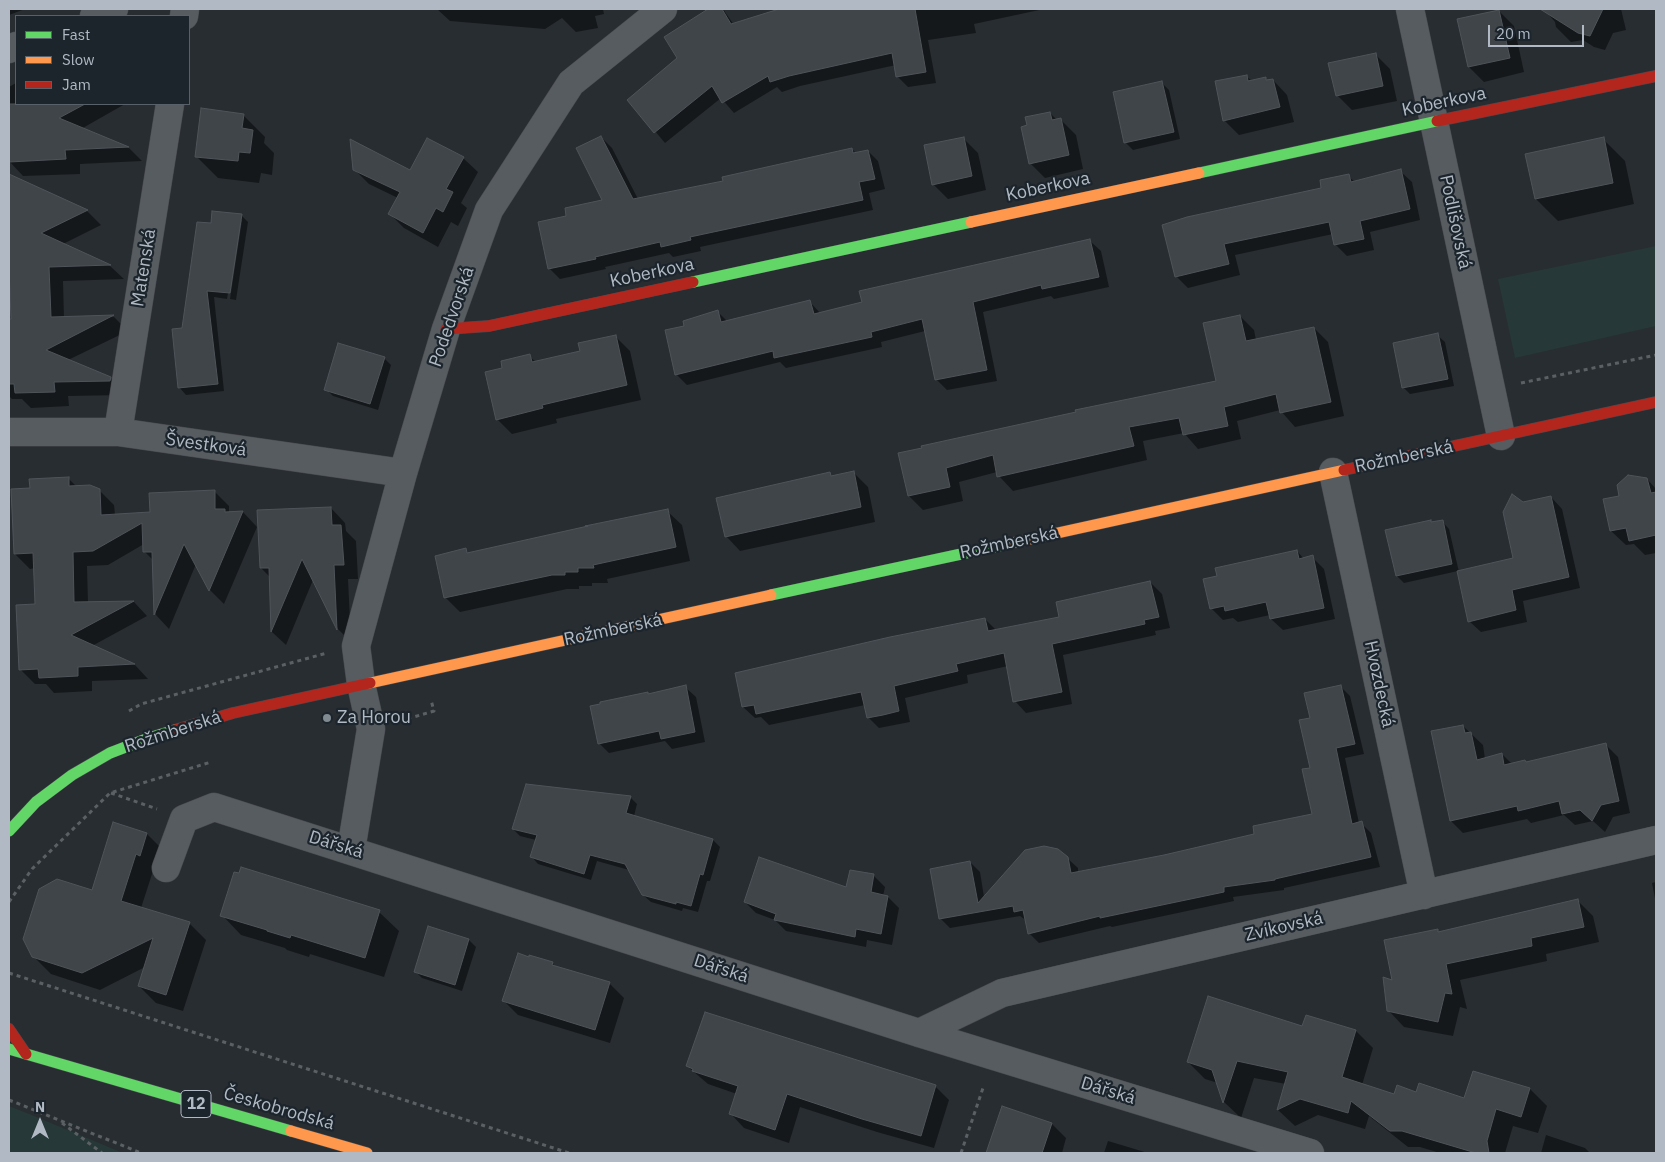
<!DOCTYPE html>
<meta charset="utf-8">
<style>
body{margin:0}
#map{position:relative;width:1665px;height:1162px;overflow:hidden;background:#282d32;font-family:"IBM Plex Sans",sans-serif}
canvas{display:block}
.frame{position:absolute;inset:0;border:10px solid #b1bac4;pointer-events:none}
.legend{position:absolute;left:15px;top:15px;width:175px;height:90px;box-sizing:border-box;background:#1c242c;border:1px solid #586069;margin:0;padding:6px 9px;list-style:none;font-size:15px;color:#b1bac4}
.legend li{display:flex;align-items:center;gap:10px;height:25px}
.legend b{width:25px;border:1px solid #586069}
.north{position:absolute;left:15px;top:1097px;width:50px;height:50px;-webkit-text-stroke:4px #1c242c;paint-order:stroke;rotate:0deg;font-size:14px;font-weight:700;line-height:20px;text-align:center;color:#b1bac4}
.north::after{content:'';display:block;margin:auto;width:18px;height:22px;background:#b1bac4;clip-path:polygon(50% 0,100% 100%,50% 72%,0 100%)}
.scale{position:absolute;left:1488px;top:25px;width:96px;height:22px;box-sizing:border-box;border:2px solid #b1bac4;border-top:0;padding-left:6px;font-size:15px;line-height:18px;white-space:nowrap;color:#b1bac4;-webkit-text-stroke:4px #1c242c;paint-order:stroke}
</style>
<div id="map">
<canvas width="1665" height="1162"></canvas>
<div class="frame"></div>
<ul class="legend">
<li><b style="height:6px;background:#63d668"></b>Fast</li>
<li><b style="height:6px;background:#ff974d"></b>Slow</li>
<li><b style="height:6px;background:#b3261e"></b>Jam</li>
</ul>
<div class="north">N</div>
<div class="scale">20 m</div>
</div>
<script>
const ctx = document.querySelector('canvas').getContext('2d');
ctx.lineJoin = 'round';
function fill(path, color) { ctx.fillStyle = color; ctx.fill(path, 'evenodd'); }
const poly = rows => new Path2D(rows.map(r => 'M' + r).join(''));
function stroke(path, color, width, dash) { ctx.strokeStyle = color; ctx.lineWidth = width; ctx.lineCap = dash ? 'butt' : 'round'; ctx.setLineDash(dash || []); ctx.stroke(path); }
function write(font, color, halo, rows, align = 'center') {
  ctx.font = font + ' "IBM Plex Sans",sans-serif'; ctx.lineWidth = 4.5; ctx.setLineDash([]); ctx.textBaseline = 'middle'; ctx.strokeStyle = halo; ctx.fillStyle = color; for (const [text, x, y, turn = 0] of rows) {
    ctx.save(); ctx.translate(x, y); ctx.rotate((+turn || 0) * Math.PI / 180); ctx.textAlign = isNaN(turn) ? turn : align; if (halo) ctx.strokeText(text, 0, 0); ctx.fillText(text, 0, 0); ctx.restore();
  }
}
const green = poly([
 [1656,246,1656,326,1515,358,1498,279],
 [9,1106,34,1116,123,1153,9,1153]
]);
const shadow = poly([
 [9,9,25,9,9,15],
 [437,9,603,9,604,14,595,16,598,28,576,32,562,18,545,29,450,21],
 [711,9,723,9,734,25,783,9,1044,9,974,24,976,33,928,40,936,83,908,87,897,76,896,65,800,86,782,92,777,87,734,113,721,98,665,143,629,100,679,58,666,38],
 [1544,9,1621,9,1626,30,1613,33,1605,50,1594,47,1583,40,1571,42,1556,27,1555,22],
 [1499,11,1514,26,1524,72,1484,82,1469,67],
 [1375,54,1390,69,1397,101,1352,110,1337,95],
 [1246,76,1252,81,1265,78,1268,81,1273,80,1287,95,1294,122,1239,135,1224,120],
 [16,83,16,104,125,104,81,129,129,148,142,161,80,164,80,174,23,176,9,161,9,87],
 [1162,83,1169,90,1180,139,1133,150,1125,142],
 [1050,113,1057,120,1061,120,1076,135,1083,169,1045,178,1030,163],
 [243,115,265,137,264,143,274,153,272,175,261,173,259,183,218,178,196,156],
 [601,137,612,148,638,199,725,182,852,149,856,153,868,151,878,161,885,189,869,193,873,210,700,247,701,251,673,257,669,253,605,267,606,269,560,279,550,269,568,217,604,201],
 [963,138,978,153,986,190,948,199,933,184],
 [1603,139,1625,161,1634,204,1558,221,1536,199,1526,155],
 [463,158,478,172,461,203,467,208,458,226,451,222,438,247,404,228,390,214,398,198,369,184,354,169,411,172],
 [1400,171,1412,182,1420,220,1370,232,1374,250,1347,256,1335,244,1333,234,1235,255,1240,275,1188,288,1177,277,1163,226,1323,189,1348,176,1355,182],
 [9,175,87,211,101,225,63,244,110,266,124,279,63,281,64,318,114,317,128,331,68,360,110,378,125,393,125,395,68,396,69,406,31,408,22,399,12,399,9,396,9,321,13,320,11,283,9,283],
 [241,215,248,222,236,300,230,299,242,220,240,220,227,299,214,297,224,391,186,395,179,387,212,224],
 [1090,241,1101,251,1109,287,1054,299,1051,296,983,312,997,381,947,390,936,379,925,331,881,342,882,347,786,368,780,362,687,385,676,374,686,327,718,312,727,321,810,302,821,314],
 [1240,316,1254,330,1256,340,1314,328,1328,342,1344,416,1295,427,1280,410,1237,421,1241,439,1198,449,1184,433,1143,441,1147,460,1013,491,999,476,997,472,959,482,963,501,923,510,909,496,899,454,1217,382],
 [1437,335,1445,342,1454,386,1410,394,1403,387],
 [615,336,630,351,641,400,556,419,557,423,512,434,497,419,529,356,536,362,581,352],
 [384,358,391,365,378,410,333,396,326,389],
 [853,472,868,487,875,522,740,551,726,536,829,473,833,477],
 [68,478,77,487,99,490,114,505,115,515,152,513,214,491,229,506,229,513,243,512,257,527,224,604,210,590,196,564,169,629,156,615,154,561,144,551,144,544,108,565,87,566,88,603,134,602,147,616,92,646,135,665,148,679,92,681,92,691,54,693,46,684,35,684,20,669,36,606,35,568,30,569,15,554,31,489],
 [1647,479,1656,489,1656,553,1645,555,1634,544,1626,545,1611,531,1620,497],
 [1551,497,1562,509,1580,588,1523,601,1527,622,1481,632,1469,621,1458,571,1404,583,1397,576,1387,531,1430,521,1433,523,1442,521,1449,529,1459,572,1515,559,1523,504],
 [331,508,345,523,346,531,356,541,358,579,348,579,351,642,338,629,313,580,286,645,272,632,270,577,261,568],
 [667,511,682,525,690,561,607,579,608,583,592,583,592,586,579,586,579,589,567,589,460,612,445,597,465,550,469,554],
 [1297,551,1304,559,1312,557,1324,569,1335,619,1283,630,1271,619,1270,615,1238,622,1233,618,1223,620,1211,608,1218,577],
 [1150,582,1162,594,1170,628,1155,631,1156,635,1063,655,1072,704,1026,713,1015,701,1008,666,967,675,968,683,905,698,910,722,879,728,868,717,865,705,769,725,761,717,755,718,743,707,736,674,985,619,996,630,1061,618],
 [1340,686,1350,696,1364,754,1345,758,1359,823,1361,823,1371,833,1380,867,1284,888,1284,890,1233,897,1234,901,1112,927,1110,926,1039,943,1029,933,1027,921,1020,916,950,928,940,918,970,862,980,872,984,897,1067,858,1078,868,1078,872,1165,856,1255,835,1314,815,1311,769,1311,719],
 [685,687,696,697,705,742,672,749,665,741,609,753,599,743,647,693,649,695],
 [1463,726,1483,745,1485,759,1502,754,1512,764,1527,763,1606,745,1618,757,1630,813,1613,817,1605,832,1593,821,1575,825,1564,815,1531,823,1527,819,1463,833,1451,821],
 [630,797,637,804,634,816,713,840,720,847,710,881,707,881,698,912,683,908,682,911,651,902,643,895,629,870,597,861,591,880,538,864,531,856,536,840,520,836,513,829],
 [147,834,164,851,153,871,141,908,189,923,206,940,183,1011,156,1003,139,986,145,967,100,990,51,974,33,956],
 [874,876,885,887,883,896,888,897,899,908,892,945,867,940,866,947,786,931,775,920,756,913,745,902,847,889],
 [1656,882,1656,904,1652,883],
 [1578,901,1593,916,1599,942,1546,954,1547,961,1460,980,1467,1009,1460,1007,1453,1036,1404,1027,1389,1011,1394,981,1437,931,1440,933],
 [379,912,399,931,384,977,310,954,309,957,287,950,285,948,241,935,222,915],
 [469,940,476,947,462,991,422,978,415,971],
 [552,963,556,967,609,983,624,998,610,1043,518,1015,504,1001],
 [1303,1028,1356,1031,1373,1048,1362,1085,1395,1096,1417,1094,1465,1099,1474,1073,1530,1089,1547,1106,1538,1133,1513,1126,1505,1153,1440,1153,1420,1147,1408,1147,1369,1116,1365,1129,1318,1115,1295,1126,1278,1110,1286,1084,1254,1078,1241,1118,1224,1102,1218,1083,1205,1079,1188,1062],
 [687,1066,935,1086,949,1100,934,1148,877,1132,800,1107,789,1143,744,1128,731,1114,737,1094,708,1084],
 [1052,1124,1066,1138,1062,1153,989,1153,988,1152],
 [1546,1135,1585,1148,1590,1153,1541,1153],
 [1108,1141,1148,1153,1104,1153]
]);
const building = poly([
 [708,9,722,9,731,24,779,9,915,9,926,72,896,77,892,53,789,76,770,82,768,76,722,103,712,86,654,133,627,100,677,58,664,37,708,9],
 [1540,9,1603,9,1590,36,1578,33,1540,9],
 [1499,10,1510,58,1468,67,1457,19,1499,10],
 [1376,53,1383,86,1336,96,1328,63,1376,53],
 [1247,75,1248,81,1266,77,1266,80,1273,79,1280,107,1223,121,1215,81,1247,75],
 [1162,81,1174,132,1124,143,1113,92,1162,81],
 [9,104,85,104,59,118,129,147,65,150,66,159,9,162,9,104],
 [201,108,244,114,242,128,253,130,250,153,239,152,238,161,195,157,201,108],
 [1050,112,1052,120,1061,118,1069,155,1029,164,1021,127,1027,125,1025,117,1050,112],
 [601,136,633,199,723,181,722,177,852,148,853,153,868,150,875,179,859,182,863,200,690,237,691,240,661,247,660,242,595,257,596,259,548,269,538,222,566,216,565,208,602,200,576,148,601,136],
 [964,137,972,176,932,185,924,145,964,137],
 [1604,137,1613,183,1535,199,1525,154,1604,137],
 [427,138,464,157,446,189,453,192,443,212,436,208,423,233,388,214,400,192,353,170,350,139,410,170,427,138],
 [1401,169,1410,209,1360,221,1364,239,1334,245,1329,222,1224,244,1229,264,1175,277,1162,225,1187,217,1321,188,1320,180,1349,174,1351,182,1401,169],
 [9,174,88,210,41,233,111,265,49,267,51,317,114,315,46,350,111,377,110,381,54,382,55,392,15,393,14,384,9,384,9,319,11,319,9,268,9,174],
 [212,211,242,214,230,293,207,291,218,384,178,388,172,329,182,328,197,222,211,223,212,211],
 [1090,239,1099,277,1042,289,1041,285,973,302,987,370,935,380,922,319,871,332,872,337,774,358,773,351,675,375,665,330,684,326,683,321,718,310,721,322,810,300,814,314,862,302,859,291,1090,239],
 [1240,315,1246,341,1314,327,1331,402,1280,413,1276,394,1224,407,1228,426,1183,435,1179,418,1129,427,1134,446,997,477,993,455,946,468,950,487,908,496,898,453,922,448,921,446,1076,412,1075,410,1216,381,1203,323,1240,315],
 [1438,333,1448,379,1402,388,1393,343,1438,333],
 [616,335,627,385,542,405,543,408,496,420,485,372,502,368,501,361,530,354,532,362,580,351,578,343,616,335],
 [338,343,385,357,370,404,324,390,338,343],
 [854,471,861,507,725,537,716,498,830,472,831,476,854,471],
 [1628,475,1647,478,1651,493,1656,492,1656,535,1629,541,1626,528,1610,531,1603,499,1619,496,1617,485,1628,475],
 [69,477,69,486,90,485,100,489,101,515,150,512,149,493,215,490,215,509,225,509,225,512,243,511,209,591,184,544,154,615,152,552,143,552,142,523,93,551,73,552,74,602,134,601,71,635,135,664,78,667,78,676,39,678,38,669,19,670,16,605,35,604,33,553,14,554,11,489,30,488,29,479,69,477],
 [1512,494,1523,502,1551,496,1569,577,1512,590,1516,610,1468,622,1457,571,1513,558,1503,512,1512,494],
 [331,507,332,525,341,525,344,565,334,565,337,630,302,559,271,632,269,568,260,568,257,510,331,507],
 [668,509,676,547,593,565,594,568,578,568,578,572,565,572,565,575,552,575,444,598,435,556,466,548,467,553,588,526,585,526,668,509],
 [1431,520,1431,522,1443,520,1452,564,1396,576,1385,530,1431,520],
 [1297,550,1299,559,1313,555,1324,608,1270,619,1266,602,1225,611,1224,606,1210,609,1203,579,1217,576,1215,568,1297,550],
 [1150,581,1159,617,1144,620,1145,624,1052,644,1062,692,1013,702,1004,653,956,664,958,671,894,686,899,711,883,715,867,718,861,692,756,714,754,705,742,707,735,673,890,637,985,618,988,631,1059,617,1056,602,1150,581],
 [686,685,695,732,661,739,659,731,598,744,590,706,600,704,600,702,648,692,648,694,686,685],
 [1341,685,1355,744,1336,748,1352,824,1362,821,1371,857,1275,879,1275,880,1224,887,1224,892,1100,918,1100,916,1028,934,1023,910,1014,912,1013,906,939,919,930,869,970,861,978,903,1025,850,1044,846,1058,849,1068,857,1071,873,1164,855,1254,834,1253,826,1312,814,1302,769,1310,768,1299,720,1310,718,1304,693,1341,685],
 [1463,725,1465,733,1471,732,1477,760,1502,753,1504,765,1525,760,1526,762,1606,743,1619,801,1601,805,1592,821,1580,810,1562,814,1559,801,1518,811,1517,806,1450,821,1431,731,1463,725],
 [526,784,631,796,626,813,713,839,703,875,700,874,691,906,676,902,676,904,642,895,625,864,590,855,584,874,530,857,537,835,512,829,526,784],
 [113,822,147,833,140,856,136,854,121,901,190,922,166,995,138,986,153,938,82,973,32,957,23,939,39,889,57,879,92,890,113,822],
 [759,857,846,887,850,870,874,874,871,892,888,896,881,934,856,929,855,937,774,920,776,914,744,902,759,857],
 [241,867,380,910,365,958,291,935,290,938,267,931,267,930,220,916,234,872,239,873,241,867],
 [1578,899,1584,927,1531,938,1532,946,1446,964,1452,994,1445,993,1438,1022,1387,1011,1383,977,1392,980,1384,940,1438,929,1438,932,1578,899],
 [428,926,469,939,455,985,414,972,428,926],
 [518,953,529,957,529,955,553,962,552,965,610,982,595,1030,502,1001,518,953],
 [1208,996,1302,1026,1306,1015,1356,1030,1342,1077,1394,1094,1397,1085,1416,1092,1419,1083,1464,1098,1473,1071,1530,1088,1521,1117,1496,1109,1487,1141,1489,1153,1476,1153,1402,1131,1390,1131,1351,1101,1348,1113,1300,1099,1277,1110,1288,1072,1237,1061,1223,1103,1212,1070,1187,1062,1208,996],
 [705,1012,936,1085,921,1136,862,1119,787,1094,775,1130,729,1114,738,1086,692,1071,693,1069,686,1066,705,1012],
 [1002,1106,1052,1123,1042,1153,986,1153,1002,1106]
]);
const path = poly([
 [1521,383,1656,355],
 [129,711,141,704,327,653],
 [400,721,434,711,431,700],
 [111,793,157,809],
 [9,902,32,869,110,793,211,762],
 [9,973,569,1153],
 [9,1100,141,1153],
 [62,1123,102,1153],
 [961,1153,984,1085]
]);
const street = poly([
 [1410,9,1501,436],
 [94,16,114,9],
 [184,16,185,9],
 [9,49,16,46],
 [9,432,118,432,403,473],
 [118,432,170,104],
 [1333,472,1424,895],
 [351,850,371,729,361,684,356,646,403,473,446,329,489,210,571,83,663,9],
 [166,868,184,819,214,807,919,1033,1310,1153],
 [919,1033,1002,993,1656,840]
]);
const fast = poly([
 [1199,173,1437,121],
 [693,282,971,222],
 [771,595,1003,545],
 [9,831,36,802,72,775,110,753,149,738,175,730],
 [9,1049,291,1131]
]);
const slow = poly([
 [971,222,1199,173],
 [1003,545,1344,470],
 [370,683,771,595],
 [291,1131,367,1153]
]);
const jam = poly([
 [1437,121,1656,76],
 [446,329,489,326,693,282],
 [1344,470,1656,402],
 [175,730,233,713,370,683],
 [9,1029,26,1054]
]);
const markers = [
 [327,718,5,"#818991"]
];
const shields = [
 [196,1104,30]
];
const shieldNames = [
 ["12",196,1104]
];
const streetNames = [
 ["Koberkova",1444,102,-12],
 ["Koberkova",1048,187,-12],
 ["Podlišovská",1455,222,78],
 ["Matenská",144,268,-81],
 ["Koberkova",652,273,-12],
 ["Podedvorská",452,317,-71],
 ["Švestková",206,445,8],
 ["Rožmberská",1404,457,-12],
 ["Rožmberská",1009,543,-12],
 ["Rožmberská",613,630,-12],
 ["Hvozdecká",1379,684,78],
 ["Rožmberská",173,732,-18],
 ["Dářská",336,845,17],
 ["Zvíkovská",1284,927,-13],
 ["Dářská",721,969,18],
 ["Dářská",1108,1091,17],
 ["Českobrodská",279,1109,16]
];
const poiNames = [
 ["Za Horou",337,718]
];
fill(green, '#263838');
fill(shadow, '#0007');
fill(building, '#404549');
stroke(building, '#4f545a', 1);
stroke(street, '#46494d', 29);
stroke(fast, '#46494d', 12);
stroke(slow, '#46494d', 12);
stroke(jam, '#46494d', 12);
stroke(path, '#5b6065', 3, [4, 4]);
stroke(street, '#575c61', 28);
stroke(fast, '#63d668', 11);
stroke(slow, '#ff974d', 11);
stroke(jam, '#b3261e', 11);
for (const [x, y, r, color] of markers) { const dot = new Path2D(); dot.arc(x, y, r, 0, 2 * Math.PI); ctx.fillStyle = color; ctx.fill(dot); stroke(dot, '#1c242c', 2); }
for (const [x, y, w] of shields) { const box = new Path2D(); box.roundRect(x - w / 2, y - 13.5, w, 27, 4); ctx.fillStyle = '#1c242c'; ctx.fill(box); stroke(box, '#b1bac4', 1); }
write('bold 16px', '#b1bac4', null, shieldNames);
write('18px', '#b1bac4', '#1c242c', streetNames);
write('18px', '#b1bac4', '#1c242c', poiNames, 'left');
</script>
